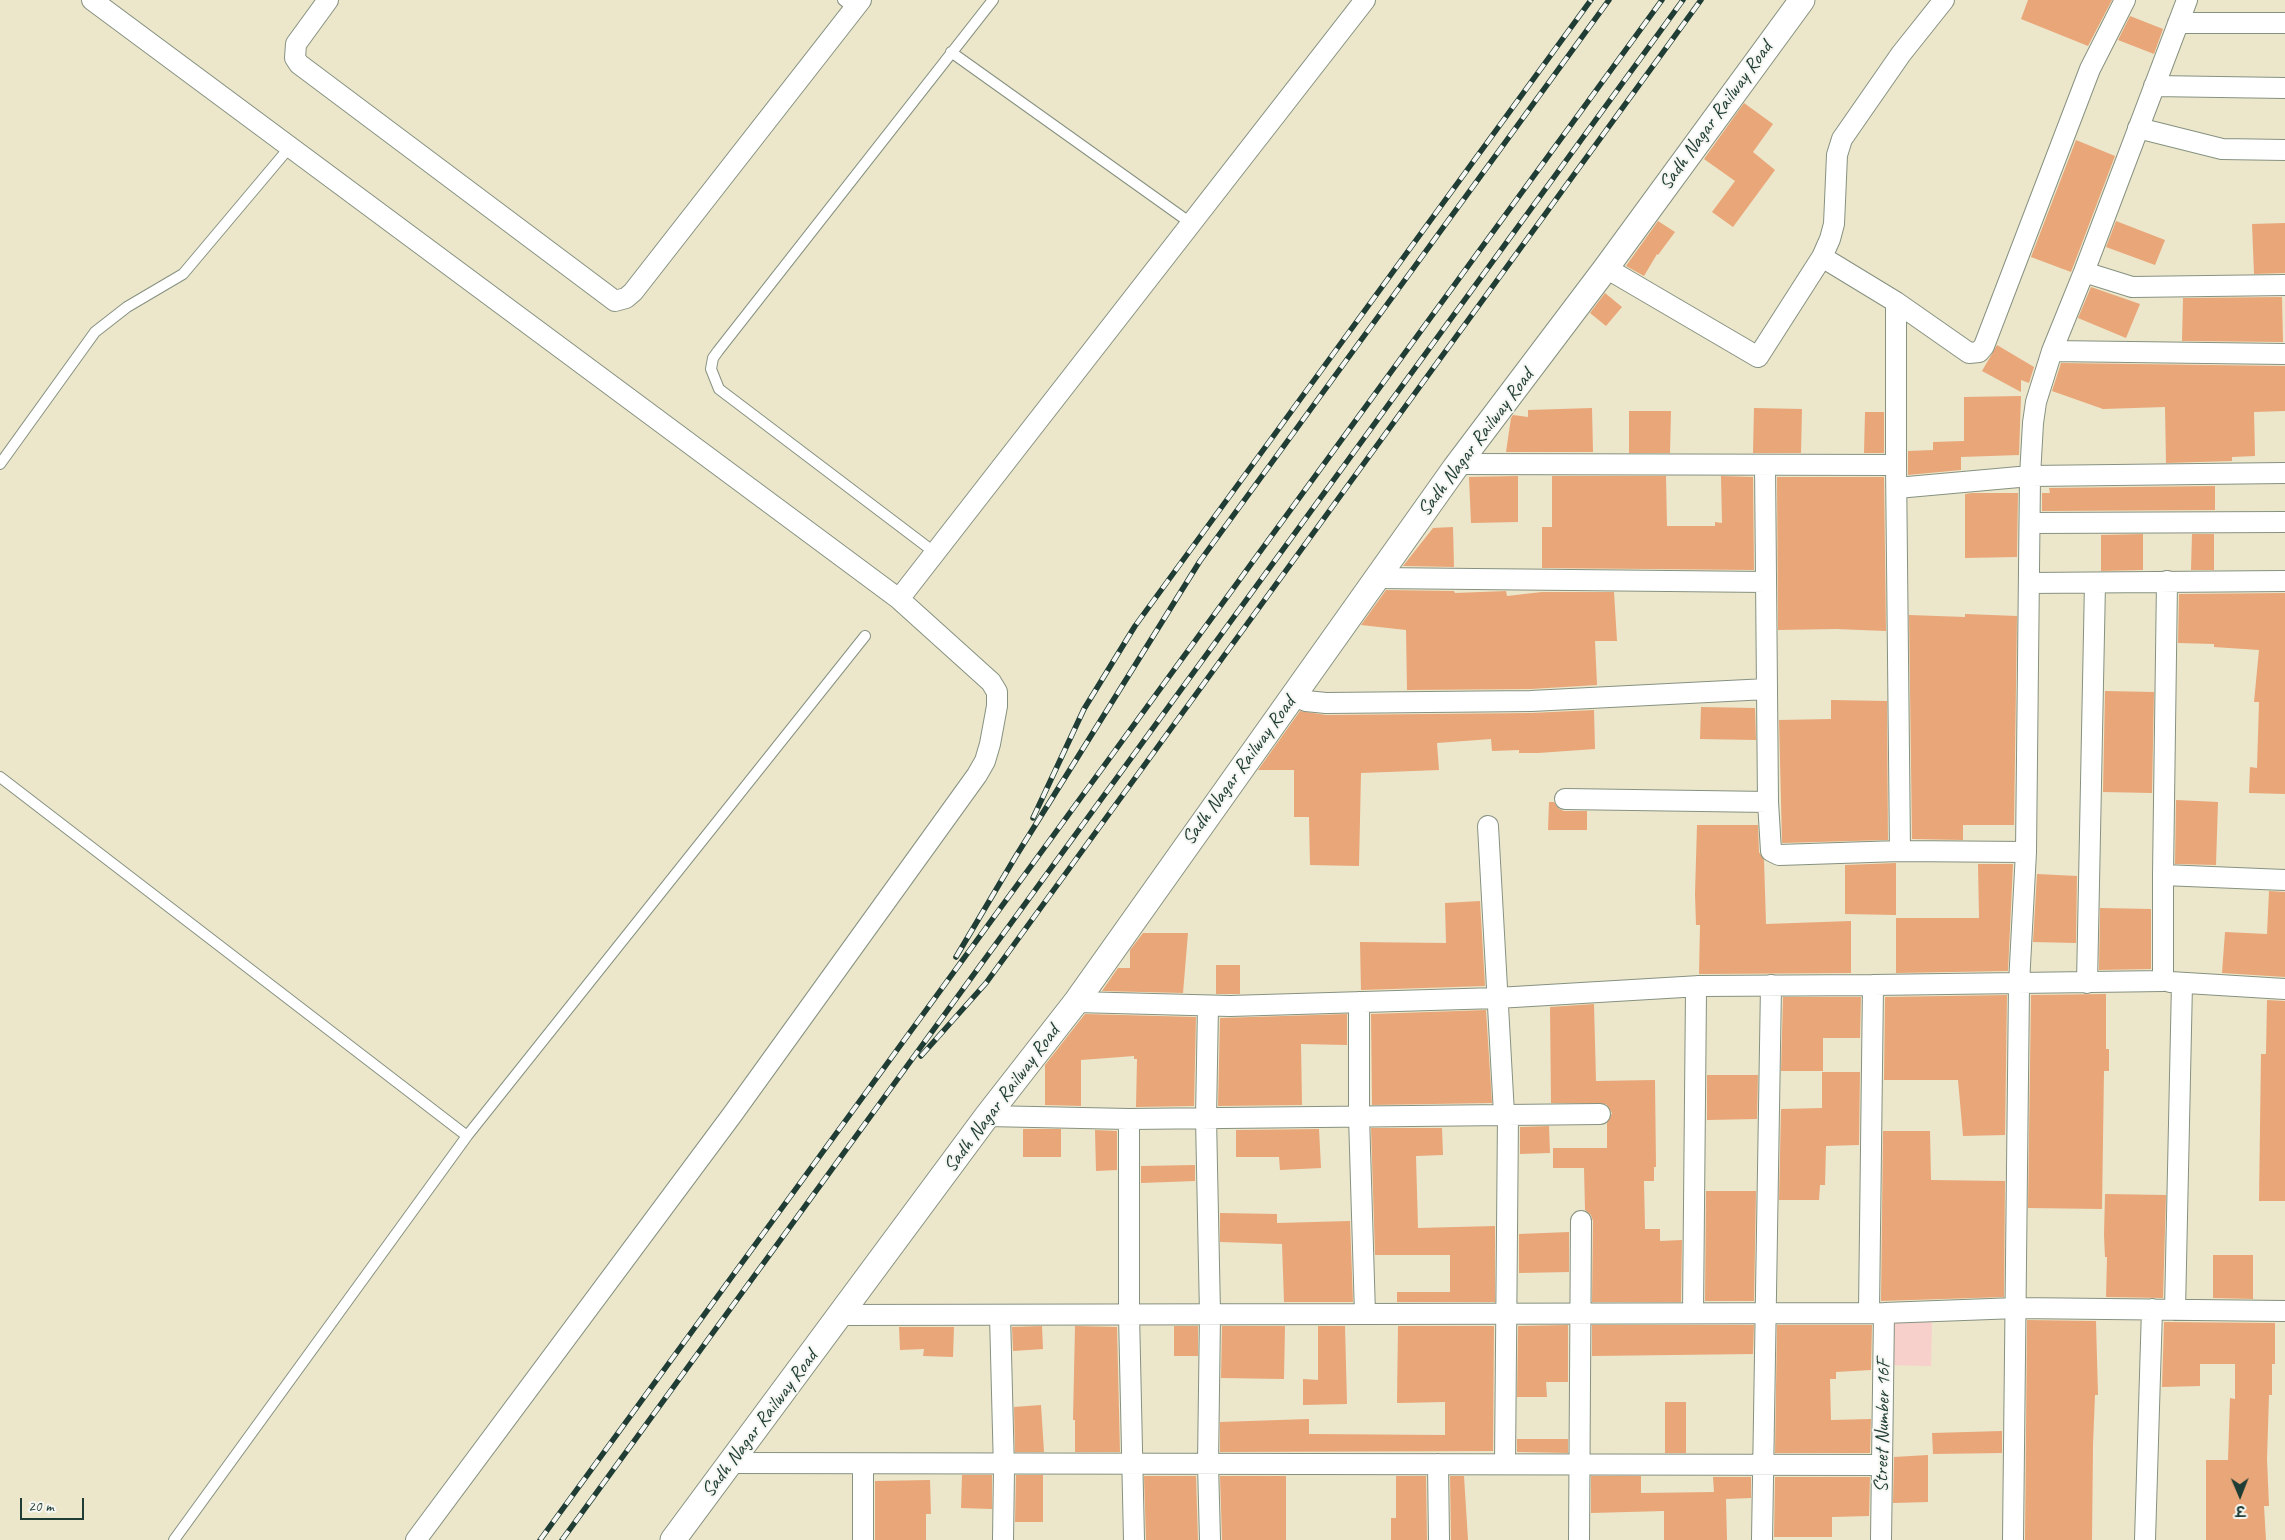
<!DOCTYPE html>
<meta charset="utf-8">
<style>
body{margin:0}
#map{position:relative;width:2285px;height:1540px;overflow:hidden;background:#ece6cb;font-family:Caveat,"Playpen Sans Deva",sans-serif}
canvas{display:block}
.north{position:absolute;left:2215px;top:1470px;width:50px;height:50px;-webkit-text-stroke:4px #f6f6f2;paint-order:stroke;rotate:179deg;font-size:14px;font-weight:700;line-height:20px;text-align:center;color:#1f3d34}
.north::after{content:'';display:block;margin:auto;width:18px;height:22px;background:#1f3d34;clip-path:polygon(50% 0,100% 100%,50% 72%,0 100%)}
.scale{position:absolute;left:20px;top:1498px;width:64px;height:22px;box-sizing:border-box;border:2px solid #1f3d34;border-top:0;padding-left:6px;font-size:15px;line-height:18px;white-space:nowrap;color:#1f3d34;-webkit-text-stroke:4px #f6f6f2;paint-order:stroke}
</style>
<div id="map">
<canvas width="2285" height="1540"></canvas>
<div class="north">उ</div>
<div class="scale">20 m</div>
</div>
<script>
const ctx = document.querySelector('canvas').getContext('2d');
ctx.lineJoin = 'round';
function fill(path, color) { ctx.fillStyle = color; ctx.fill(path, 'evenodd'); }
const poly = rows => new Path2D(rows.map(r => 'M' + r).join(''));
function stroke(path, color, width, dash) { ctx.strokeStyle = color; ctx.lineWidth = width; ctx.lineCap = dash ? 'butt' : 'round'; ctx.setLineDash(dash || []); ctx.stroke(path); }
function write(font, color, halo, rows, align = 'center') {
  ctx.font = font + ' Caveat,sans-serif'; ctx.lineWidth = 4; ctx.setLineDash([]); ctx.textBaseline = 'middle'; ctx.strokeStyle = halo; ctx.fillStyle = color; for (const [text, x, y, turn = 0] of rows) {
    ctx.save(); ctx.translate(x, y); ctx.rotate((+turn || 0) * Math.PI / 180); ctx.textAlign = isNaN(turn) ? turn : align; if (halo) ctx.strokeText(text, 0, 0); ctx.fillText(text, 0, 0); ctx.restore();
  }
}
const built = poly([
 [1888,1316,1932,1317,1931,1366,1886,1365]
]);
const building = poly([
 [2028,0,2112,0,2088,46,2021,19],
 [2130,16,2163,29,2154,54,2118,40],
 [1744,103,1773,124,1753,152,1775,170,1733,227,1712,212,1735,181,1704,159],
 [2076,140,2115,156,2071,272,2031,257],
 [1658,221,1675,232,1658,255,1657,254,1644,276,1626,266],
 [2116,221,2165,240,2155,265,2106,247],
 [2285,223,2285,273,2254,274,2252,224],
 [2091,287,2140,304,2126,338,2078,318],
 [1605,293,1622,307,1606,326,1590,313],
 [2282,297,2283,342,2182,341,2183,298],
 [1997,345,2034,367,2029,383,2021,380,2021,392,1982,371],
 [2061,363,2285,366,2285,411,2254,412,2255,456,2232,457,2232,461,2166,463,2165,407,2103,409,2052,391],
 [2021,396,2019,455,1961,457,1961,470,1908,475,1908,451,1933,450,1933,442,1964,441,1964,397],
 [1592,408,1593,452,1506,452,1511,418,1513,415,1528,417,1528,410],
 [1754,408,1802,409,1801,453,1753,453],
 [1629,411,1671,411,1670,453,1629,453],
 [1865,412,1884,412,1884,453,1864,453],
 [1518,476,1518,522,1471,523,1469,477],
 [1552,476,1666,476,1667,526,1715,526,1715,522,1722,523,1721,476,1753,477,1754,570,1542,568,1542,527,1552,527],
 [1777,477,1884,477,1886,631,1836,629,1778,630],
 [2215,486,2215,510,2042,511,2042,493,2050,493,2049,488],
 [1972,493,2018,493,2017,557,1965,558,1965,494],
 [1453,527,1454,567,1403,566,1433,528],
 [2143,534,2143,570,2101,571,2101,535],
 [2192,534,2214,534,2214,570,2191,570],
 [1386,590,1454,591,1455,593,1506,591,1507,596,1542,592,1614,592,1617,641,1595,641,1597,685,1531,689,1407,690,1406,630,1361,625],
 [2285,593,2285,794,2249,793,2250,767,2257,768,2259,702,2254,702,2259,650,2214,647,2214,644,2178,643,2179,594],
 [1965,614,2017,616,2014,825,1963,825,1963,840,1912,839,1909,615,1965,617],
 [2105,691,2154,692,2152,793,2103,792],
 [1831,700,1887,701,1888,840,1782,843,1779,720,1831,719],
 [1701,707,1755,708,1756,740,1700,739],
 [1594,710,1595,749,1538,753,1519,753,1519,750,1492,751,1491,739,1437,743,1439,770,1361,773,1359,866,1310,865,1309,817,1294,817,1294,770,1258,770,1300,711,1326,715,1531,713],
 [2176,800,2218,802,2216,865,2175,864],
 [1549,802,1554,802,1559,809,1564,811,1587,811,1587,830,1548,830],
 [1697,825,1758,825,1759,852,1764,860,1766,924,1851,921,1851,973,1699,974,1700,925,1696,925,1695,894],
 [1896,863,1896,915,1845,914,1845,865],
 [1978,864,2013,864,2008,971,1896,973,1896,918,1979,918],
 [2037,874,2077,876,2076,943,2033,942],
 [2269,891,2285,892,2285,977,2222,973,2225,932,2267,934],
 [1480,901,1485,986,1361,990,1360,942,1446,943,1445,903],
 [2100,908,2151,909,2151,969,2099,970],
 [1143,933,1188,933,1183,993,1102,991,1118,968,1130,968,1130,950],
 [1216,965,1240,965,1240,994,1216,994],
 [2106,994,2106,1049,2109,1049,2109,1071,2104,1071,2102,1209,2028,1208,2031,995],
 [2007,995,2005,1135,1963,1136,1958,1080,1884,1080,1885,997],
 [1783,997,1861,997,1860,1038,1823,1038,1823,1071,1781,1071],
 [2267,1000,2285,1001,2285,1201,2259,1201,2261,1054,2266,1054],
 [1594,1004,1596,1081,1655,1080,1656,1167,1654,1167,1654,1181,1644,1181,1645,1229,1660,1229,1660,1241,1682,1240,1681,1302,1592,1302,1593,1221,1591,1215,1585,1210,1584,1168,1553,1168,1553,1148,1607,1148,1607,1123,1612,1113,1606,1104,1551,1103,1550,1007],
 [1486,1010,1492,1103,1372,1105,1371,1014],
 [1085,1014,1196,1017,1194,1106,1136,1107,1137,1059,1134,1059,1134,1056,1081,1060,1081,1106,1045,1105,1045,1065],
 [1347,1014,1347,1045,1301,1044,1302,1105,1218,1106,1220,1018],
 [1822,1072,1860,1072,1859,1145,1826,1146,1825,1185,1820,1185,1819,1200,1779,1200,1781,1109,1822,1108],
 [1707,1075,1758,1075,1757,1119,1707,1120],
 [1549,1126,1550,1153,1520,1154,1520,1127],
 [1371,1128,1442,1128,1443,1155,1416,1156,1418,1228,1495,1226,1495,1302,1397,1302,1397,1292,1450,1292,1450,1255,1375,1255],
 [1023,1129,1061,1129,1061,1157,1023,1157],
 [1319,1129,1321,1168,1280,1170,1279,1157,1236,1157,1236,1130],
 [1095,1130,1117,1131,1117,1170,1096,1171],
 [1883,1131,1930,1131,1931,1180,2005,1181,2004,1297,1881,1301],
 [1195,1165,1195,1181,1141,1183,1141,1166],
 [1706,1191,1756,1191,1754,1301,1705,1301],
 [2105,1194,2166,1195,2163,1298,2106,1297,2107,1257,2105,1257,2104,1235],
 [1220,1213,1277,1214,1277,1223,1350,1221,1353,1302,1284,1302,1282,1244,1220,1242],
 [1569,1232,1569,1272,1519,1273,1519,1234],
 [2213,1255,2253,1255,2253,1299,2213,1298],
 [2027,1320,2096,1321,2098,1395,2095,1395,2093,1445,2092,1540,2025,1540],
 [2164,1322,2275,1323,2275,1364,2272,1364,2272,1395,2269,1395,2267,1459,2269,1506,2264,1506,2266,1540,2206,1540,2206,1460,2228,1460,2230,1398,2235,1399,2235,1364,2200,1364,2200,1386,2162,1387],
 [1568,1325,1568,1382,1546,1382,1547,1397,1517,1397,1518,1326],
 [1592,1325,1754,1325,1753,1354,1592,1356],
 [1777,1325,1872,1325,1871,1370,1836,1372,1836,1379,1830,1379,1831,1420,1871,1419,1870,1453,1775,1453],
 [1042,1326,1043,1349,1013,1351,1012,1327],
 [1075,1326,1117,1327,1120,1452,1075,1452,1075,1420,1073,1420],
 [1174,1326,1198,1326,1198,1356,1174,1356],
 [1222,1326,1285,1326,1284,1379,1221,1378],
 [1318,1326,1345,1326,1347,1404,1303,1405,1303,1379,1318,1380],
 [1398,1326,1494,1326,1493,1451,1220,1452,1220,1422,1309,1419,1309,1434,1445,1435,1445,1402,1397,1403],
 [899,1327,954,1327,953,1357,923,1356,924,1349,900,1350],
 [1665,1402,1686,1402,1686,1453,1665,1453],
 [1041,1405,1044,1452,1015,1452,1014,1407],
 [2002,1431,2002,1453,1933,1454,1932,1433],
 [1517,1439,1568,1439,1568,1453,1517,1452],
 [1928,1455,1928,1502,1893,1503,1894,1457],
 [962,1475,992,1475,992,1509,961,1508],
 [1016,1475,1043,1475,1043,1522,1015,1522],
 [1144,1476,1196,1476,1198,1540,1146,1540],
 [1220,1476,1286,1476,1286,1540,1222,1540],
 [1396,1476,1426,1476,1427,1540,1391,1540,1391,1518,1396,1518],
 [1450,1476,1464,1476,1468,1540,1451,1540],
 [1591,1476,1641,1476,1641,1493,1714,1492,1713,1477,1751,1477,1751,1498,1726,1499,1727,1540,1664,1540,1664,1511,1591,1513],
 [1775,1477,1870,1477,1869,1516,1832,1517,1832,1537,1774,1537],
 [930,1480,931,1514,926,1514,926,1540,875,1540,875,1481]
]);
const service = poly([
 [843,0,854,9],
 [951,52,1192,224],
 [0,464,95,332,127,307,183,274,289,148],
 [934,552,719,389,711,369,713,358,718,351,993,0],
 [0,777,467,1136],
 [174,1540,467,1136,865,636]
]);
const minor = poly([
 [92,0,899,599,991,682,997,692,997,706,990,744,985,761,977,775,732,1115,416,1540],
 [328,0,296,44,295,58,299,64,615,301,626,298,633,292,861,0],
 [2178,23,2285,23],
 [2154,86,2285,88],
 [2138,128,2222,149,2285,150],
 [1822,257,1830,239,1834,224,1837,155,1842,139,1901,54,1944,0],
 [1606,268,1758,357,1822,257,1896,302,1969,353,1979,352,1984,346,2090,69,2125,0],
 [2084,272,2132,287,2285,285],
 [2052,351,2285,354],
 [1458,464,1896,465,1896,302],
 [1765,465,1768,802,1771,851,1779,855,1900,851],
 [1896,465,1900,851,2026,852],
 [1897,488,2030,476,2285,473],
 [2031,523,2285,522],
 [1377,578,1766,582],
 [2167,581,2163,875,2285,880],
 [2029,583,2285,581],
 [899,599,1365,0],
 [1293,696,1306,701,1326,703,1531,701,1767,689],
 [1565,799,1768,802],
 [1488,826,1504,1114],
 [2170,982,2285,989],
 [2087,983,2095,583],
 [1076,1002,1230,1006,1497,998,1700,986,1873,985],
 [1359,1002,1359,1116,1365,1314],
 [1208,1006,1206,1118,1210,1314,1208,1464,1210,1540],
 [987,1116,1129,1119,1600,1114],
 [1129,1119,1129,1314,1134,1540],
 [2175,1310,2182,983],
 [1869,1311,1873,985,2163,981,2163,875],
 [1693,1313,1696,991,1698,986],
 [842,1315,1884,1313,2017,1308,2285,1311],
 [1000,1315,1004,1470,1003,1540],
 [731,1463,1882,1465],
 [1438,1464,1439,1540],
 [1505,1464,1508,1114],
 [863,1540,863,1464],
 [1579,1540,1581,1221],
 [1762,1540,1771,985],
 [1881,1540,1884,1313],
 [2013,1540,2019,984,2026,852,2030,476,2033,423,2036,402,2052,351,2084,272,2187,0],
 [2145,1540,2152,1309]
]);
const tertiary = poly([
 [673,1540,987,1116,1076,1002,1455,468,1606,268,1802,0]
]);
const rail = poly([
 [1033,818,1084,709,1135,626,1591,0],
 [956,957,1016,856,1200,561,1609,0],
 [921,1056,986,983,1701,0],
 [540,1540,1662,0],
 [562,1540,1683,0]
]);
const streetNames = [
 ["Sadh Nagar Railway Road",1716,116,-54],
 ["Sadh Nagar Railway Road",1476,443,-53],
 ["Sadh Nagar Railway Road",1239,771,-54],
 ["Sadh Nagar Railway Road",1002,1099,-53],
 ["Sadh Nagar Railway Road",760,1424,-53],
 ["Street Number 16F",1883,1426,-89]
];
fill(built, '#f7d0cb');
fill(building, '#e9a678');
stroke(service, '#869280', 12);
stroke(minor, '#869280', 22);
stroke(tertiary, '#869280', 27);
stroke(service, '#fff', 10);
stroke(minor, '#fff', 20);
stroke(tertiary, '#fff', 25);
stroke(rail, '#1f3d34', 5.5);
stroke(rail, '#f6f6f2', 4, [11]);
write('20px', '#1f3d34', '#f6f6f2', streetNames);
</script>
